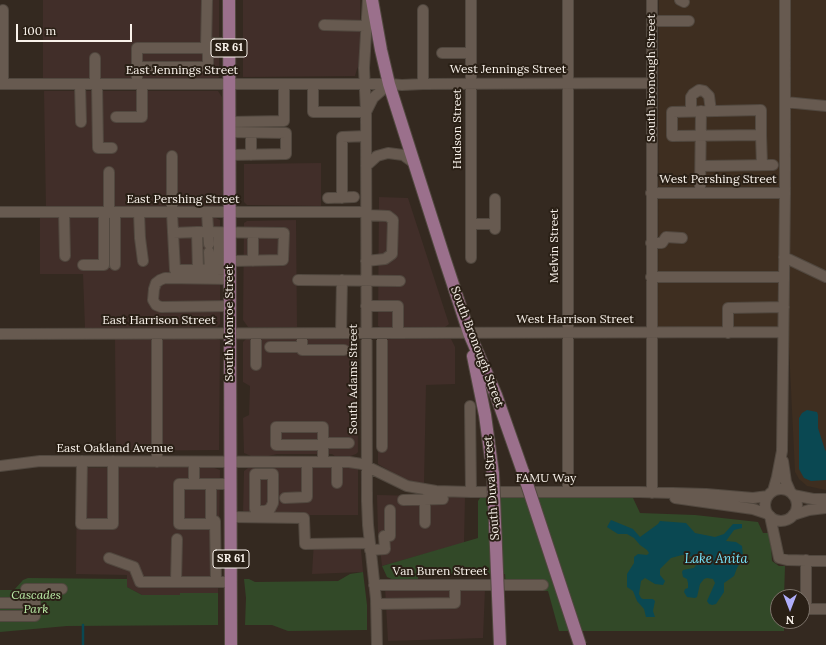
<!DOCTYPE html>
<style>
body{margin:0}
#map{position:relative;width:826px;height:645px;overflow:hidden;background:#342920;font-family:Lora,serif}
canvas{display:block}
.north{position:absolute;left:770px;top:589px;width:40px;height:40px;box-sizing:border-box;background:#2a2016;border:1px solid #7d746b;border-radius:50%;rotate:180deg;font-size:11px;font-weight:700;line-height:16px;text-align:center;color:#f9f2eb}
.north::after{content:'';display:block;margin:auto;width:14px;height:18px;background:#afaefa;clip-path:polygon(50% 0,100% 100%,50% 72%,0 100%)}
.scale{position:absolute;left:16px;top:24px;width:116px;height:18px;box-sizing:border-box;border:2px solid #f9f2eb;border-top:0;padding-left:5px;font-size:12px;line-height:14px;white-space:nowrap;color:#f9f2eb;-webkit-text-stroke:3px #2a2016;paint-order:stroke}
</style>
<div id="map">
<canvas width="826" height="645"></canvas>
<div class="north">N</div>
<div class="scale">100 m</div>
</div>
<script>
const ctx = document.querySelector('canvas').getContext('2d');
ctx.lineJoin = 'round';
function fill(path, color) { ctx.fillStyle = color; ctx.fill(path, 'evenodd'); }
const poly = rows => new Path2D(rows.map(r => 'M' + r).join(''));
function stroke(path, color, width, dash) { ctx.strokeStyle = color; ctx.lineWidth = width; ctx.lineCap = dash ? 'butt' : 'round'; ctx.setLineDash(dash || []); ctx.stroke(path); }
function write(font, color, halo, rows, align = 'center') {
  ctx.font = font + ' Lora,serif'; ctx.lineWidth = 4; ctx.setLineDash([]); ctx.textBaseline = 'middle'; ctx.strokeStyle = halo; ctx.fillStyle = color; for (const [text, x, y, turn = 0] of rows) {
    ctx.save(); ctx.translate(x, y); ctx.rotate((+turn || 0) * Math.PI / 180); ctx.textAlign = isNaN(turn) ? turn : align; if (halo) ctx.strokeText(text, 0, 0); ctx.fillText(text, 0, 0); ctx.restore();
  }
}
const commercial = poly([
 [43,0,219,0,219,77,217,79,43,81],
 [243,0,360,0,360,63,357,69,355,76,243,77],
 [44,91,218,91,222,97,222,203,219,206,213,207,46,210],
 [321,163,321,206,247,205,244,202,244,164],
 [379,197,408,198,449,324,444,328,382,328,378,326],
 [40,218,216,218,220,220,220,324,217,327,85,328,83,274,40,274],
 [296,220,297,327,248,327,243,320,244,223,247,221],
 [247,338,354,338,357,340,358,452,356,454,348,457,336,457,332,454,277,454,264,457,251,456,244,453,243,418,249,415,250,386,243,382,243,342],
 [385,338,451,339,455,347,455,384,426,385,424,483,413,482,400,477,378,464,378,341],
 [115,339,216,339,220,340,219,450,116,451],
 [277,466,352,466,358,468,358,515,243,515,244,471,248,468],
 [212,467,220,470,218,593,180,593,180,595,142,595,127,587,127,575,76,574,77,468],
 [377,495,465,497,464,543,382,566,378,532],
 [360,539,363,572,312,574,314,540],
 [385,587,485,589,483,638,388,641]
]);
const built = poly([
 [659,0,826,0,826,490,807,486,799,479,795,472,788,327,658,327]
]);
const green = poly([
 [480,498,633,498,640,513,695,515,758,522,763,533,770,533,772,561,779,566,785,566,784,597,778,597,778,621,784,621,784,631,559,631,548,591,506,590,505,574,418,574,418,580,394,580,387,577,382,566,478,538,478,501],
 [363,572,367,605,367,630,288,631,272,625,245,625,246,598,244,579,249,579,255,582,338,581,350,574],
 [28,578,127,579,127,587,142,595,180,595,180,593,218,593,218,625,67,626,0,632,0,590,14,590,23,580]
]);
const water = poly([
 [807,410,817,412,818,415,818,428,825,450,826,451,826,480,811,481,804,478,799,469,799,418,802,413],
 [611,520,633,529,640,537,658,524,660,521,686,523,695,533,715,537,724,534,733,524,742,524,742,528,734,530,726,541,736,542,742,546,743,556,741,561,737,568,734,576,724,583,724,592,716,604,712,605,709,604,707,601,715,583,713,579,707,578,704,579,700,584,697,597,695,598,687,597,684,592,685,589,688,588,688,583,687,579,683,577,682,572,683,570,694,568,696,565,696,563,692,557,687,555,682,555,671,558,660,569,660,575,665,581,663,585,655,584,645,578,641,581,639,594,641,598,643,599,653,599,655,601,653,611,655,617,646,617,644,609,637,601,633,591,627,587,627,574,634,563,634,557,638,554,647,555,649,553,647,550,640,545,634,538,627,534,618,534,610,529,607,527]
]);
const stream = poly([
 [83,645,83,625]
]);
const minor = poly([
 [368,0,364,68,366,112,367,501,368,525,376,599,377,645],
 [680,0,684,2],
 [3,10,3,84],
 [652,21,689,21],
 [324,25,366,26],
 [206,43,229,43],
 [442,53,471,53],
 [95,58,95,84],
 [137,67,208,67,208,54,206,48,207,0],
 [0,84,389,84,402,85,423,84,652,83],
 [80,84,81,122],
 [97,84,98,148,112,148],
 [137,84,137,48,206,48],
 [313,84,313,112,366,112],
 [423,84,423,10],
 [785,102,826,106],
 [691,111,691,97,693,94,699,90,704,91,709,96,711,111],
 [366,112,373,98,389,84],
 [116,117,142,117,142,84],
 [229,122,284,121,284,84],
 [229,132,286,133,286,154,229,155],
 [251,133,251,155],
 [761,135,672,136,672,112,761,110,761,135,762,165],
 [172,156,172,213,175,270,230,269],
 [366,166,377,156,388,153,403,155,414,163],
 [701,166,773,165],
 [109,172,109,213],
 [651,193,785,193],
 [700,193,701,111],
 [328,198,354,197],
 [342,198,342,137,366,136],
 [0,212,366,212],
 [64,212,65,256],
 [139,213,140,238,143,261],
 [207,213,209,244],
 [366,215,388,216,393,220,392,254,385,259,366,261],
 [471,224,495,224],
 [495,229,495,199],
 [173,233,197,232],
 [219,233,219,270],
 [651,243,662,243,666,237,682,238],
 [209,252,210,270],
 [784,257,826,277],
 [471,258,471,0],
 [253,261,253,233],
 [83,265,104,265,104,213],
 [115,265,115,213],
 [198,270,197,232,284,233,283,260,230,261],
 [651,277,784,277],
 [230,279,165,278,160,280,156,283,154,289,153,300,156,305,161,307,230,306],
 [298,280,400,281],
 [366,306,398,306,398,333],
 [341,333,342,280],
 [728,333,728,308,784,307],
 [0,334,783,332],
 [256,334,256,365],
 [302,334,302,350,344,350],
 [270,347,302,347],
 [470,406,471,492],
 [323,443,349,443],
 [323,445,276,445,276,427,323,427,323,462],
 [382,447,382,333],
 [82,461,81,524,113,524,113,461],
 [783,461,786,482,790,491],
 [157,462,157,334],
 [194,462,194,484],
 [337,462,337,483],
 [0,466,40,461,349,462,362,464,407,486,436,491,471,492,639,492,706,494,753,498,768,496],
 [255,474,273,474,273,503,270,509,265,511,260,511,255,509,255,474],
 [211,484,211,524,179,524,179,484,231,484],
 '765 505a16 16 0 1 1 32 0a16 16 0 1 1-32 0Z',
 [773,491,777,477,782,451,785,193,785,0],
 [568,492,568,0],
 [652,493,652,0],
 [793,495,813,499,826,499],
 [285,498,307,497,307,462],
 [675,498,753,509,768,514],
 [425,499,425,523],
 [403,500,443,499],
 [793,515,809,510,826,508],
 [770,516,779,558,787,560,826,561],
 [231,517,304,518,305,544,370,543],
 [215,521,216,582],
 [370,550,385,549,384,536,390,536,390,510],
 [109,558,134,567,140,582,231,582],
 [806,560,806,609,826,609],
 [176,582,177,539],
 [374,585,543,585],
 [26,589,62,589],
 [0,603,35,603],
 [376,604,455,603,455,585],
 [0,616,35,616,35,589]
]);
const major = poly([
 [229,0,231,645],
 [372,0,381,50,389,84,444,257,469,333,496,395,523,472],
 [473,356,485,415,493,474]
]);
const majorBridge = poly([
 [523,472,580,645],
 [493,474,500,645]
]);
const shields = [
 [229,48,36],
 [231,559,36]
];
const shieldNames = [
 ["SR 61",229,48],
 ["SR 61",231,559]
];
const streetNames = [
 ["West Jennings Street",508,70],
 ["East Jennings Street",182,71],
 ["South Bronough Street",652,78,-90],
 ["Hudson Street",458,129,-90],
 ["West Pershing Street",718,180],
 ["East Pershing Street",183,200],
 ["Melvin Street",555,246,-90],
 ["West Harrison Street",575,320],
 ["East Harrison Street",159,321],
 ["South Monroe Street",230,323,-90],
 ["South Bronough Street",477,347,69],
 ["South Adams Street",354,379,-90],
 ["East Oakland Avenue",115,449],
 ["FAMU Way",546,479],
 ["South Duval Street",492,488,-94],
 ["Van Buren Street",440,572]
];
const parkNames = [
 ["Cascades",36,596],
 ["Park",36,610]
];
const waterNames = [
 ["Lake Anita",716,559]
];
fill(commercial, '#412e29');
fill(built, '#3e2e20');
fill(green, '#324928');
fill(water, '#0a4852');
stroke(stream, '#0a4852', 2.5);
stroke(minor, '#51483f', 12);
stroke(major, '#51483f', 14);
stroke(minor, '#675a50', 10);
stroke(major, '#9b708c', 12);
stroke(majorBridge, '#51483f', 14, []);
stroke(majorBridge, '#9b708c', 12);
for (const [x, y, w] of shields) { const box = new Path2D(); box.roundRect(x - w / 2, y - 9, w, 18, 3); ctx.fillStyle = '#2a2016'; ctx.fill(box); stroke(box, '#f9f2eb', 1); }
write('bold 11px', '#f9f2eb', null, shieldNames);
write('12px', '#f9f2eb', '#2a2016', streetNames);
write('italic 12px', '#bbeca7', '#2a2016', parkNames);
write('italic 13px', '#76e3f9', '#2a2016', waterNames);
</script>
